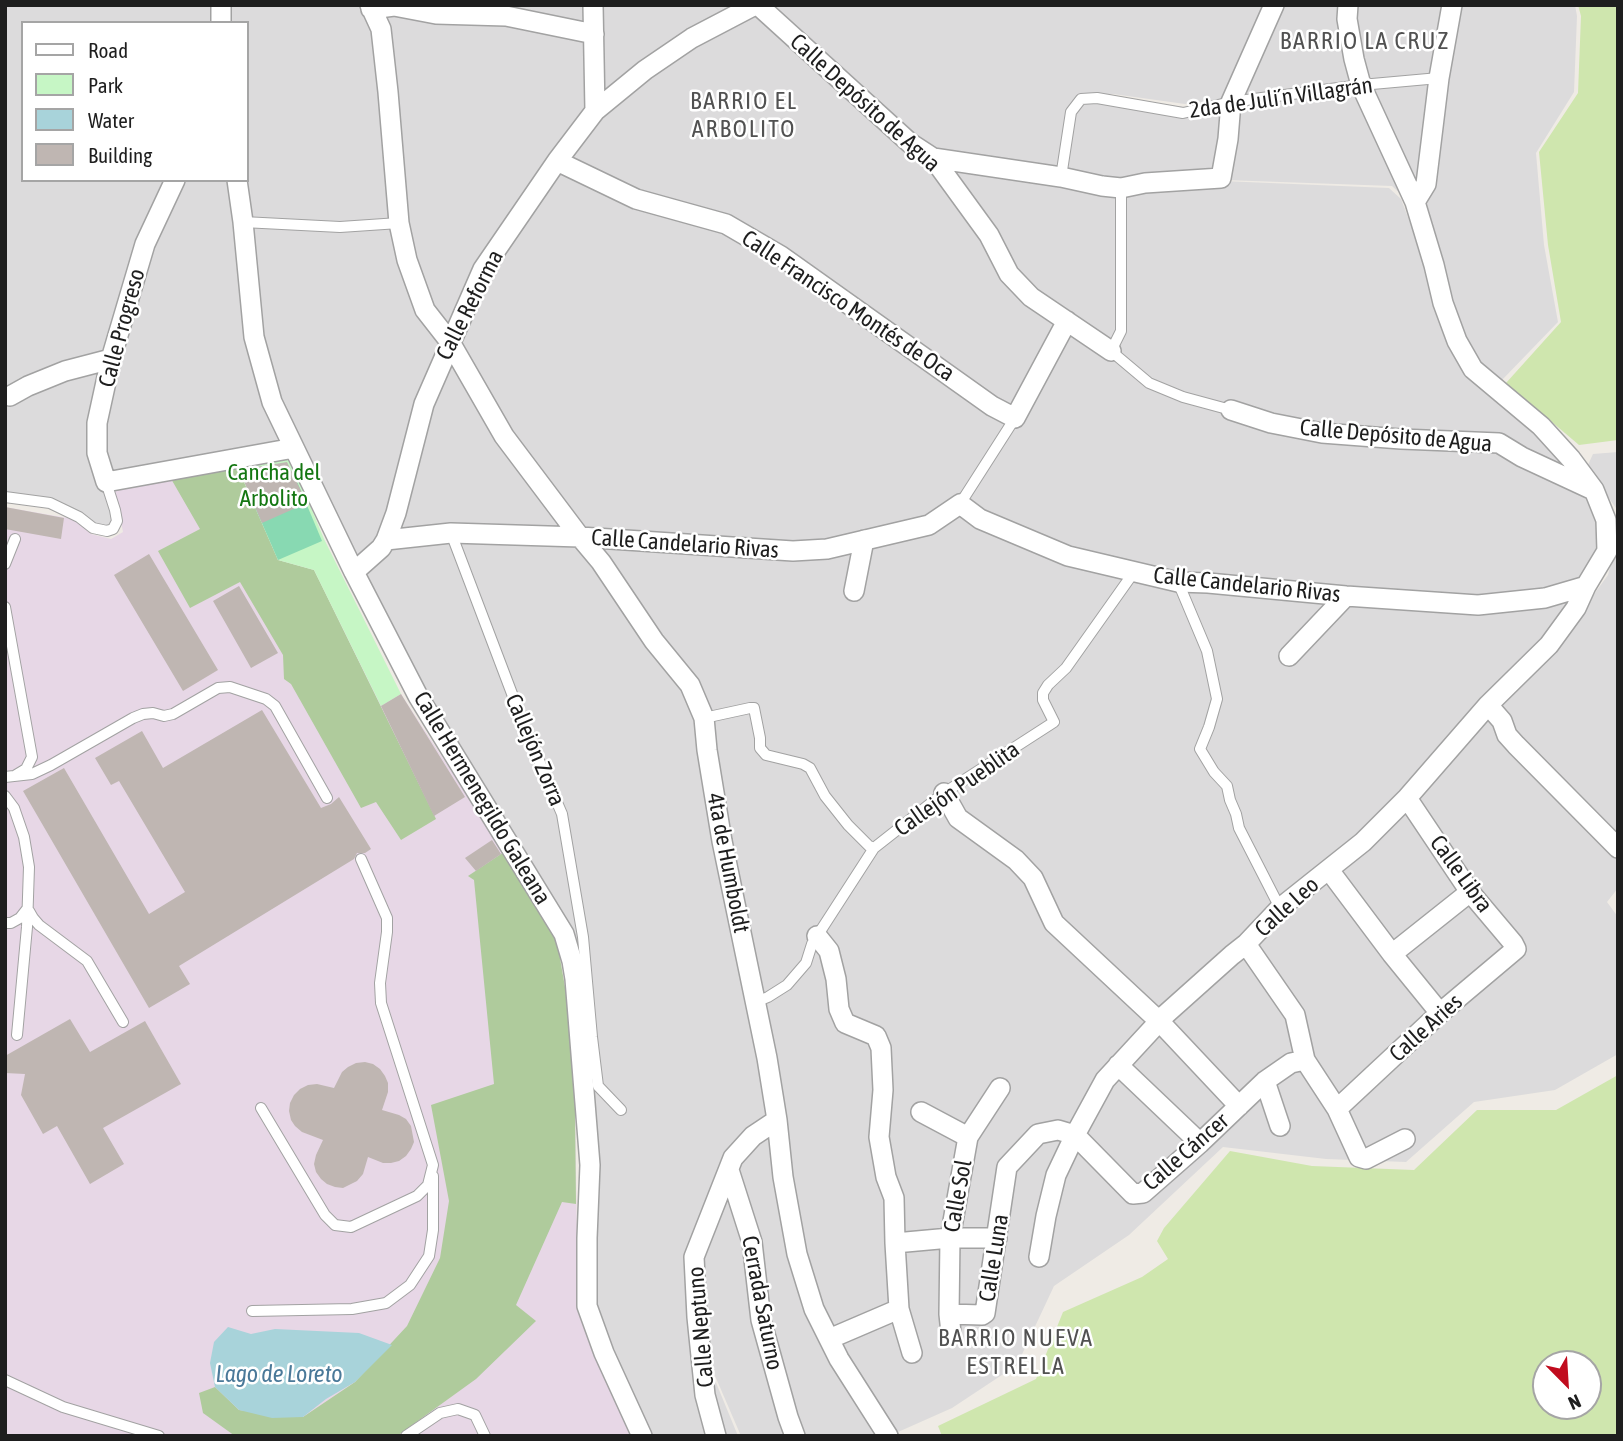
<!DOCTYPE html>
<meta charset="utf-8">
<style>
body{margin:0}
#map{position:relative;width:1623px;height:1441px;overflow:hidden;background:#efebe5;font-family:"Asap Condensed",sans-serif}
canvas{display:block}
.frame{position:absolute;inset:0;border:7px solid #1e1e1e;pointer-events:none}
.legend{position:absolute;left:21px;top:21px;width:228px;height:161px;box-sizing:border-box;background:#fff;border:2px solid #a5a5a5;margin:0;padding:9px 12px;list-style:none;font-size:21px;color:#1e1e1e}
.legend li{display:flex;align-items:center;gap:14px;height:35px}
.legend b{width:35px;border:2px solid #a5a5a5}
.north{position:absolute;left:1532px;top:1350px;width:70px;height:70px;box-sizing:border-box;background:#fff;border:2px solid #a5a5a5;border-radius:50%;rotate:156deg;font-size:19px;font-weight:700;line-height:28px;text-align:center;color:#1e1e1e}
.north::after{content:'';display:block;margin:auto;width:24px;height:32px;background:#c10c1e;clip-path:polygon(50% 0,100% 100%,50% 72%,0 100%)}
</style>
<div id="map">
<canvas width="1623" height="1441"></canvas>
<div class="frame"></div>
<ul class="legend">
<li><b style="height:9px;background:#fff"></b>Road</li>
<li><b style="height:19px;background:#c6f6c5"></b>Park</li>
<li><b style="height:19px;background:#a8d3da"></b>Water</li>
<li><b style="height:19px;background:#bfb6b2"></b>Building</li>
</ul>
<div class="north">N</div>
</div>
<script>
const ctx = document.querySelector('canvas').getContext('2d');
ctx.lineJoin = 'round';
function fill(path, color) { ctx.fillStyle = color; ctx.fill(path, 'evenodd'); }
const poly = rows => new Path2D(rows.map(r => 'M' + r).join(''));
function stroke(path, color, width, dash) { ctx.strokeStyle = color; ctx.lineWidth = width; ctx.lineCap = dash ? 'butt' : 'round'; ctx.setLineDash(dash || []); ctx.stroke(path); }
function write(font, color, halo, rows, align = 'center') {
  ctx.font = font + ' "Asap Condensed",sans-serif'; ctx.lineWidth = 5; ctx.setLineDash([]); ctx.textBaseline = 'middle'; ctx.strokeStyle = halo; ctx.fillStyle = color; for (const [text, x, y, turn = 0] of rows) {
    ctx.save(); ctx.translate(x, y); ctx.rotate((+turn || 0) * Math.PI / 180); ctx.textAlign = isNaN(turn) ? turn : align; if (halo) ctx.strokeText(text, 0, 0); ctx.fillText(text, 0, 0); ctx.restore();
  }
}
const residential = poly([
 [5,5,224,5,224,23,23,23,23,180,178,180,148,244,114,362,103,451,118,523,105,529,50,501,5,496],
 [226,5,1282,5,1228,99,1185,104,1113,94,1080,95,1070,107,1062,179,1118,191,1144,186,1222,181,1389,188,1401,199,1456,343,1474,365,1548,426,1585,471,1609,507,1612,532,1604,573,1583,602,1493,704,1401,792,1327,868,1241,941,1153,1013,1096,959,1063,918,1094,961,1153,1019,1285,910,1484,722,1530,673,1573,623,1608,575,1618,534,1618,888,1607,902,1618,917,1618,1054,1555,1090,1474,1102,1406,1162,1326,1159,1223,1147,1129,1235,1054,1286,1017,1365,952,1408,889,1436,741,1436,697,1334,698,1256,742,1142,774,1115,759,1003,795,972,870,851,946,790,955,807,1032,876,1053,903,1035,874,996,837,958,806,946,789,868,850,794,971,777,986,754,1003,772,1116,760,1123,740,1142,724,1174,697,1256,696,1334,738,1436,651,1436,610,1354,586,1294,581,1133,571,955,437,723,363,578,298,446,106,478,104,451,116,363,150,246,181,180,247,180,247,23,227,23],
 [1285,5,1575,5,1577,16,1574,92,1536,153,1544,245,1558,322,1502,380,1487,370,1462,344,1405,198,1392,186,1225,180,1063,178,1072,107,1082,97,1114,97,1184,107,1229,100],
 [1618,452,1618,527,1616,508,1587,467,1593,454]
]);
const industrial = poly([
 [237,466,278,560,314,570,381,705,401,694,504,852,575,1106,578,1310,631,1436,5,1436,5,507,73,519,91,534,111,539,123,532,114,487]
]);
const grass = poly([
 [1578,5,1618,5,1618,440,1579,445,1506,383,1561,322,1548,245,1539,152,1578,93,1581,16],
 [1618,1075,1618,1436,942,1436,938,1426,1036,1379,1063,1312,1142,1277,1168,1259,1157,1241,1164,1228,1230,1151,1312,1166,1414,1170,1477,1110,1556,1110],
 [1546,1364,1588,1364,1588,1406,1546,1406]
]);
const forest = poly([
 [237,466,278,560,314,570,436,819,401,840,376,802,361,808,291,684,284,679,283,655,240,582,190,608,158,551,200,529,170,477],
 [504,852,557,941,569,1010,575,1106,576,1204,562,1202,516,1305,536,1321,476,1379,397,1436,235,1436,203,1413,199,1393,215,1387,239,1410,303,1417,355,1382,407,1326,440,1258,449,1201,431,1105,494,1084,474,880,468,876]
]);
const park = poly([
 [290,457,324,539,401,694,381,706,314,570,278,560,237,466]
]);
const pitch = poly([
 [293,472,322,541,278,560,248,491]
]);
const water = poly([
 [228,1327,251,1334,275,1329,359,1333,392,1345,355,1382,326,1399,303,1417,272,1418,239,1410,215,1387,210,1363,214,1342]
]);
const building = poly([
 [287,462,307,503,262,523,239,470],
 [5,507,64,518,61,539,5,529],
 [149,554,218,670,183,691,114,575],
 [239,586,278,653,251,668,213,601],
 [401,694,465,797,434,816,381,706],
 [262,710,321,808,331,804,339,797,371,849,365,853,357,853,354,859,179,966,190,984,149,1008,23,791,64,768,149,914,185,892,119,781,111,785,95,758,142,731,163,768],
 [492,840,501,854,476,871,465,858],
 [70,1019,90,1052,145,1021,181,1084,103,1128,124,1164,90,1184,57,1126,43,1134,21,1095,25,1074,5,1073,5,1056],
 [365,1062,373,1064,380,1069,385,1076,388,1083,388,1092,382,1110,399,1115,406,1119,411,1126,414,1142,411,1149,406,1156,399,1161,391,1163,383,1163,368,1157,363,1174,357,1181,343,1188,335,1187,327,1184,321,1179,316,1172,314,1164,316,1155,323,1140,302,1132,295,1126,291,1120,289,1111,290,1103,294,1095,300,1089,308,1085,317,1084,334,1088,342,1072,348,1067,356,1063]
]);
const lane = poly([
 [1061,177,1071,112,1081,99,1097,98,1183,113,1231,102,1361,85,1439,78],
 [1121,188,1121,331,1111,351,1149,383,1183,397,1231,410],
 [243,222,340,227,399,223],
 [5,497,50,503,79,517,93,528,107,531,113,529,117,521,115,510,106,482],
 [960,504,1015,418],
 [451,533,525,728,562,814,583,937,592,1037,598,1086,621,1110],
 [5,564,15,539],
 [1178,582,1207,651,1217,699,1209,727,1200,749,1214,772,1227,786,1230,800,1236,814,1239,828,1280,908],
 [5,607,32,757,26,769,16,775],
 [704,718,750,708,754,708,760,738,760,748,766,755,803,764,810,768,825,796,848,825,869,846,874,848],
 [5,777,32,774,51,765,133,718,143,714,153,713,164,716,173,714,218,688,230,687,266,699,275,706,327,798],
 [5,796,14,808,24,837,29,867,27,927,17,1035],
 [29,911,33,918,39,925,87,961,123,1022],
 [5,923,11,923,20,918,27,909],
 [756,1002,768,997,787,985,806,963,812,944,874,848,944,793,1054,722,1043,700,1043,693,1048,685,1066,668,1134,572],
 [261,1108,325,1215,335,1225,351,1227,417,1196,428,1185,433,1165,381,1003,380,983,387,932,387,918,361,859],
 [252,1311,352,1309,386,1303,410,1285,429,1256,433,1230,433,1176],
 [5,1380,63,1407,159,1436],
 [406,1436,440,1413,458,1409,475,1415,485,1436]
]);
const street = poly([
 [370,5,381,29,388,92,399,223,407,260,425,310,450,342,504,436,580,537,601,562,654,641,690,685,704,718,707,750,722,841,767,1058,777,1120,783,1177,797,1254,814,1309,839,1359,888,1436],
 [593,5,595,111],
 [758,5,910,143,933,158,989,235,1009,274,1031,297,1111,351],
 [1348,5,1347,19,1354,59,1361,85,1415,202],
 [371,9,394,6,436,14,506,16,594,34],
 [221,23,221,5],
 [933,158,1061,177,1102,186,1121,188,1145,183,1221,178,1228,139,1231,102,1274,5],
 [557,161,636,199,726,224,781,256,992,406,1015,418,1067,321],
 [175,180,145,244,111,359,97,423,97,453,106,482,294,448],
 [237,180,243,222,254,337,272,402,354,572,418,696,564,934,572,961,575,979,590,1165,587,1238,587,1306,604,1353,642,1436],
 [10,396,28,386,65,371,111,359],
 [1231,410,1271,423,1322,433,1401,439,1499,443,1522,457,1593,490],
 [386,540,451,533,580,537,793,551,827,549,929,525,960,504,980,519,1068,556,1178,582,1208,583,1346,596,1478,605,1545,598,1586,586],
 [354,572,381,548,386,540,396,513,424,404,483,269,557,161,595,111,645,70,692,38,755,5],
 [854,591,864,540],
 [1289,656,1346,596],
 [1488,705,1502,721,1507,735,1516,745,1618,848],
 [944,793,958,818,1016,860,1033,878,1054,923,1159,1021,1239,1106],
 [1329,870,1392,954,1440,1013],
 [817,936,829,951,836,979,839,1009,845,1023,876,1036,881,1048,883,1090,879,1137,886,1177,894,1198,895,1243,899,1309,912,1353],
 [1246,944,1295,1015,1305,1060,1337,1109,1359,1157,1366,1159,1405,1139],
 [1392,954,1470,892],
 [1118,1065,1200,1143],
 [1265,1081,1280,1126],
 [1337,1109,1440,1013,1516,949,1513,943,1470,892,1407,798],
 [921,1112,968,1137],
 [729,1170,752,1242,761,1320,788,1417,795,1436],
 [895,1243,950,1238,997,1238],
 [1039,1257,1046,1216,1056,1175,1075,1135,1105,1080,1166,1014,1232,955,1246,944,1280,908,1363,842,1407,798,1488,705,1549,645,1576,608,1586,586,1607,551,1606,520,1594,490,1571,459,1541,426,1473,369,1457,341,1443,303,1434,265,1415,202,1426,184,1439,78,1452,5],
 [949,1314,982,1315,985,1313,1007,1167,1038,1134,1058,1130,1075,1135,1133,1194,1143,1193,1200,1143,1265,1081,1291,1063,1305,1060],
 [951,1333,949,1314,950,1238,968,1137,1000,1088],
 [829,1339,899,1309],
 [716,1436,705,1395,697,1317,694,1257,733,1158,753,1136,777,1120]
]);
const streetNames = [
 ["2da de Juli´n Villagrán",1281,98,-8],
 ["Calle Depósito de Agua",865,103,42],
 ["Calle Reforma",470,305,-63],
 ["Calle Francisco Montés de Oca",848,306,34],
 ["Calle Progreso",122,328,-75],
 ["Calle Depósito de Agua",1396,436,5],
 ["Calle Candelario Rivas",685,544,4],
 ["Calle Candelario Rivas",1247,585,6],
 ["Callejón Zorra",535,750,67],
 ["Callejón Pueblita",957,789,-35],
 ["Calle Hermenegildo Galeana",482,798,59],
 ["4ta de Humboldt",728,863,79],
 ["Calle Libra",1461,874,54],
 ["Calle Leo",1287,907,-42],
 ["Calle Aries",1426,1028,-42],
 ["Calle Cáncer",1186,1152,-41],
 ["Calle Sol",958,1196,-80],
 ["Calle Luna",994,1258,-81],
 ["Cerrada Saturno",762,1303,79],
 ["Calle Neptuno",701,1327,-95]
];
const parkNames = [
 ["Cancha del",274,473],
 ["Arbolito",274,499]
];
const neighbourhoodNames = [
 ["BARRIO LA CRUZ",1365,41],
 ["BARRIO EL",744,101],
 ["ARBOLITO",744,129],
 ["BARRIO NUEVA",1016,1338],
 ["ESTRELLA",1016,1366]
];
const waterNames = [
 ["Lago de Loreto",279,1374]
];
fill(residential, '#dcdbdc');
fill(industrial, '#e7d7e6');
fill(grass, '#cfe6ae');
fill(forest, '#afcb9c');
fill(park, '#c6f6c5');
fill(pitch, '#88d9b2');
fill(water, '#a8d3da');
fill(building, '#bfb6b2');
stroke(lane, '#a2a2a2', 12);
stroke(street, '#a2a2a2', 22);
stroke(lane, '#fff', 10);
stroke(street, '#fff', 19);
write('23px', '#1e1e1e', '#fff', streetNames);
write('23px', '#147712', '#fff', parkNames);
ctx.letterSpacing = '2px';
write('24px', '#515151', '#fff', neighbourhoodNames);
ctx.letterSpacing = '0px';
write('italic 24px', '#4a7999', '#fff', waterNames);
</script>
